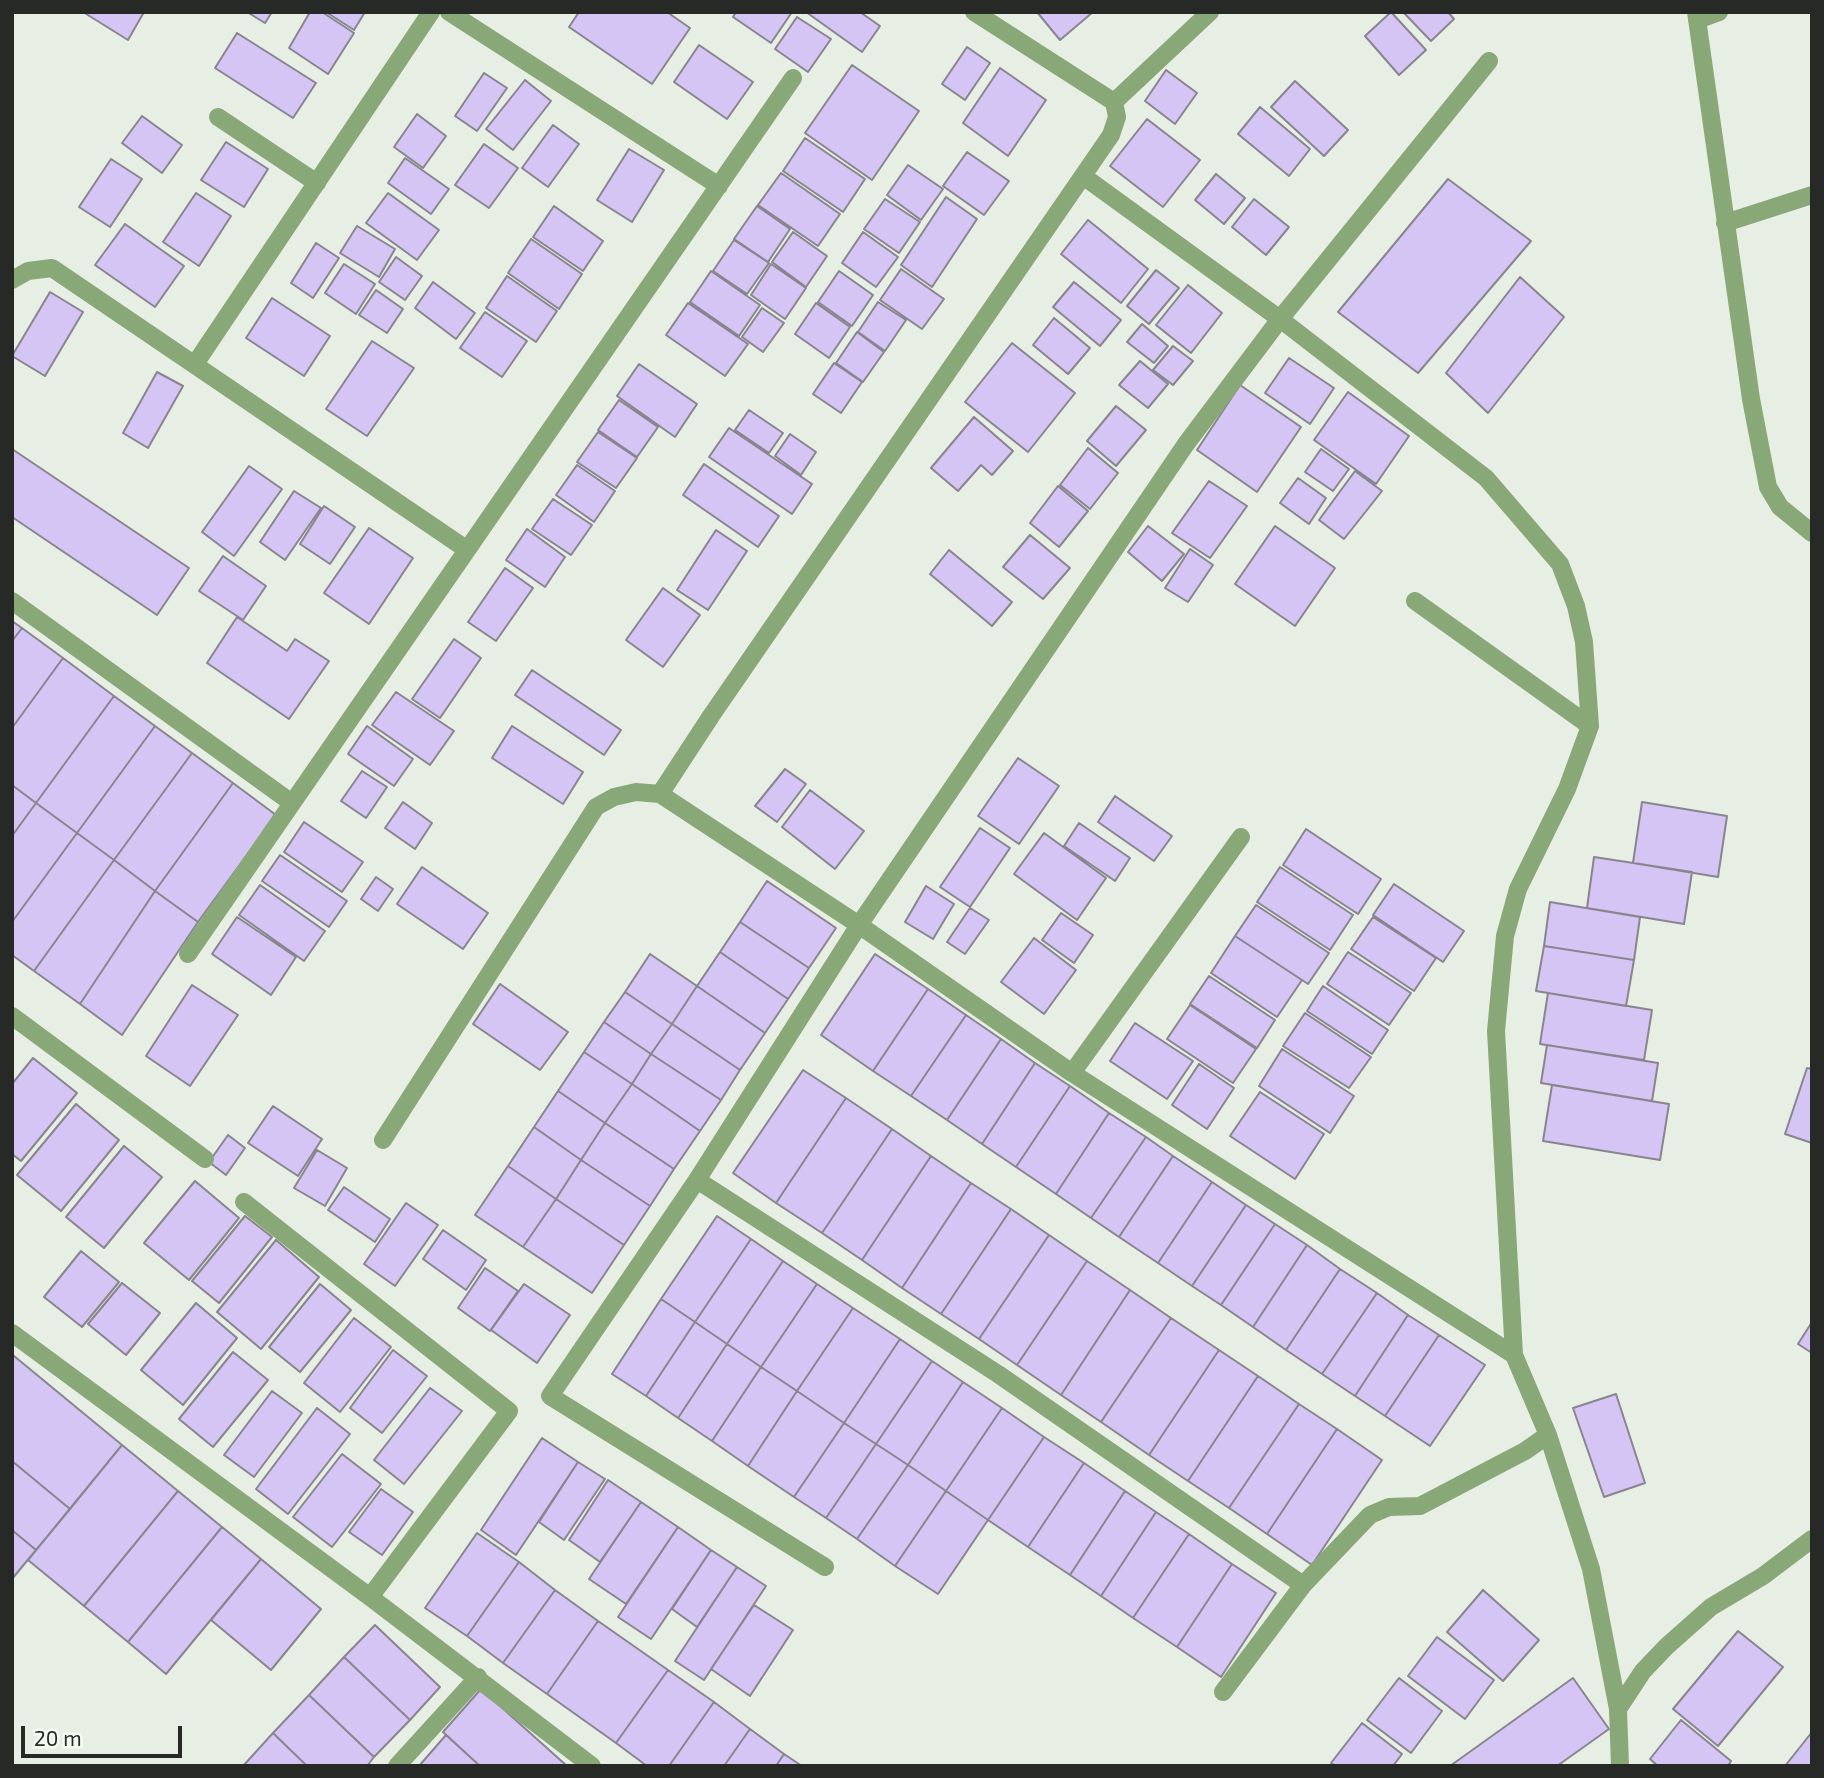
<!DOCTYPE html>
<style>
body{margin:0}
#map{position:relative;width:1824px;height:1778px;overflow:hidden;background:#e7eee3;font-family:"Exo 2",sans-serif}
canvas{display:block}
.frame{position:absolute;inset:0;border:14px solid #272926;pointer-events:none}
.scale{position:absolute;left:21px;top:1726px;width:161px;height:32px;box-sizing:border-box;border:4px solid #272926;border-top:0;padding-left:9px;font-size:21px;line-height:24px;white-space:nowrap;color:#272926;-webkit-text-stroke:5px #f4fbf1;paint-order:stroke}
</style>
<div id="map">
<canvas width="1824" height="1778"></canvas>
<div class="frame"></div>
<div class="scale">20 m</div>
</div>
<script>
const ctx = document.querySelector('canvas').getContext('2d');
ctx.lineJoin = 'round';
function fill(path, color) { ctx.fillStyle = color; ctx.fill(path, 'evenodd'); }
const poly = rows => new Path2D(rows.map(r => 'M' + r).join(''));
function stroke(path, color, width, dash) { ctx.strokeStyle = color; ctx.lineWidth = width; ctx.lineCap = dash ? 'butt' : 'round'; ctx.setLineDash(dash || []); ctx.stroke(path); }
const building = poly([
 [83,12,144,12,128,40,83,12],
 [247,12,272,12,265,23,247,12],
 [310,12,322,12,354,33,328,74,289,48,310,12],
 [326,12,365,12,354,30,326,12],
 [579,12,667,12,690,28,652,84,569,27,579,12],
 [736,12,792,12,771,43,733,17,736,12],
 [806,12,860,12,880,26,862,52,806,12],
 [1037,12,1093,12,1060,40,1037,12],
 [1391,12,1426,50,1399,75,1365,36,1391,12],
 [1403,12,1448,12,1454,19,1431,41,1403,12],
 [797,17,831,39,808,72,775,49,797,17],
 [237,33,316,83,293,118,215,68,237,33],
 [699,45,753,82,727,119,674,82,699,45],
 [967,47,990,63,965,100,942,84,967,47],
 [852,65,919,111,872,180,805,133,852,65],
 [1000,68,1046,100,1008,156,963,123,1000,68],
 [1166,70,1197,93,1175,124,1145,101,1166,70],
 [484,73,507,88,477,131,455,116,484,73],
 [525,80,551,101,513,150,486,129,525,80],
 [1295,81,1348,130,1324,156,1271,107,1295,81],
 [1260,107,1310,149,1289,176,1238,134,1260,107],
 [417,114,446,136,423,168,394,147,417,114],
 [142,116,182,145,162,173,122,143,142,116],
 [1147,119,1200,160,1163,207,1110,166,1147,119],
 [553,125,579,144,548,187,522,168,553,125],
 [805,138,865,179,843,212,783,171,805,138],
 [226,142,268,169,244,207,201,180,226,142],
 [484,144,518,168,489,208,455,185,484,144],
 [629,149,664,170,632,222,597,200,629,149],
 [967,152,1009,181,984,215,943,186,967,152],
 [405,158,449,189,431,214,388,183,405,158],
 [111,159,142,179,110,227,79,207,111,159],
 [908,165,943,189,921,220,887,195,908,165],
 [781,173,840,214,818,246,758,205,781,173],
 [1216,174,1245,198,1224,224,1195,200,1216,174],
 [1448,179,1531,241,1418,373,1338,312,1448,179],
 [196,193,231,216,199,266,163,242,196,193],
 [388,193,439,230,417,260,366,223,388,193],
 [946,197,977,219,932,287,901,265,946,197],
 [885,199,920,222,899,253,864,229,885,199],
 [1254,199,1289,227,1266,255,1232,227,1254,199],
 [554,206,603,241,583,271,533,237,554,206],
 [757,206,790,229,768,262,734,239,757,206],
 [1088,220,1148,269,1121,303,1061,254,1088,220],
 [125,224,184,266,155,307,95,265,125,224],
 [357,226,395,249,379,277,340,253,357,226],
 [793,232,827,256,806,287,772,262,793,232],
 [863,232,898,257,876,287,842,263,863,232],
 [531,239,582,274,559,309,508,273,531,239],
 [734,240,769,263,747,294,713,271,734,240],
 [316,243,339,258,313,298,291,283,316,243],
 [396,257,422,276,405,300,379,282,396,257],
 [344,264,375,284,356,314,325,293,344,264],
 [771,264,806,288,785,319,751,295,771,264],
 [901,269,944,299,922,329,880,300,901,269],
 [1156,270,1179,288,1149,324,1127,306,1156,270],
 [711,271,760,305,739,336,690,302,711,271],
 [839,271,873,295,852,326,818,302,839,271],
 [507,276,557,311,536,342,486,308,507,276],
 [1520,277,1564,317,1488,413,1446,373,1520,277],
 [433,282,475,313,456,339,415,308,433,282],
 [1074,282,1121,320,1100,346,1053,307,1074,282],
 [1188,285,1222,313,1191,353,1156,325,1188,285],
 [376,290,403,309,387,333,359,315,376,290],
 [50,292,83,312,45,376,12,356,50,292],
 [272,298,330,336,304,376,246,338,272,298],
 [878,302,906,320,885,351,858,332,878,302],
 [688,303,748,344,725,376,666,335,688,303],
 [816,303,850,327,829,358,795,334,816,303],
 [762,308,784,323,763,352,742,337,762,308],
 [485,312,527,341,502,377,460,348,485,312],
 [1054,318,1090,348,1068,374,1033,345,1054,318],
 [1142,324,1168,346,1154,363,1127,342,1142,324],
 [857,332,884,352,863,382,836,363,857,332],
 [372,341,414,368,367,436,326,409,372,341],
 [1012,343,1075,393,1028,452,965,402,1012,343],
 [1173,346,1193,361,1173,385,1153,370,1173,346],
 [1289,358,1334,388,1310,424,1265,393,1289,358],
 [1140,361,1168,384,1148,408,1119,385,1140,361],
 [834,363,862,382,841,413,813,394,834,363],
 [639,364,697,404,675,437,617,396,639,364],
 [157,372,183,386,148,448,123,433,157,372],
 [1240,385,1301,427,1257,492,1197,450,1240,385],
 [1348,392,1409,436,1376,484,1314,440,1348,392],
 [619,400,658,427,637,457,598,430,619,400],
 [1116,406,1146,430,1116,466,1087,441,1116,406],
 [749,410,783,433,769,453,735,430,749,410],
 [974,417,1013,451,992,475,981,465,958,491,931,468,974,417],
 [729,428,812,484,792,514,709,457,729,428],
 [598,432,637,458,616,488,577,462,598,432],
 [790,434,816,452,801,475,775,456,790,434],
 [1088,448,1118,473,1090,509,1060,485,1088,448],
 [12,449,189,568,157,615,12,517,12,449],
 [1321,449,1349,469,1333,491,1305,472,1321,449],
 [704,464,779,516,758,547,683,495,704,464],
 [577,465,615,491,594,522,556,495,577,465],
 [249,466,282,489,234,556,202,532,249,466],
 [1355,471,1382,491,1344,539,1319,520,1355,471],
 [1298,478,1326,498,1309,524,1280,503,1298,478],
 [1209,481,1247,506,1210,558,1172,533,1209,481],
 [1058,486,1088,511,1059,547,1030,523,1058,486],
 [294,491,321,508,285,560,260,542,294,491],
 [553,499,592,525,571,555,532,529,553,499],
 [324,506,355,527,330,564,300,544,324,506],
 [1148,526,1184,554,1162,581,1128,552,1148,526],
 [1275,526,1335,568,1295,626,1235,584,1275,526],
 [369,528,413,558,369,624,324,593,369,528],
 [527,529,565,557,545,587,506,560,527,529],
 [716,530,747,551,708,610,677,590,716,530],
 [1030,535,1070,568,1043,599,1003,567,1030,535],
 [1190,549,1213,565,1188,602,1165,588,1190,549],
 [949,550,1012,602,992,626,930,574,949,550],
 [223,556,266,586,243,620,199,591,223,556],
 [505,568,533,588,496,641,468,622,505,568],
 [663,588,700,615,663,667,626,640,663,588],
 [237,617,287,651,295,639,329,661,289,719,207,663,237,617],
 [12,621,22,628,12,641,12,621],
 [22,628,63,658,12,728,12,641,22,628],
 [454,639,481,658,440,718,412,699,454,639],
 [63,658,114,696,36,803,12,785,12,728,63,658],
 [532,670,621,730,604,755,515,695,532,670],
 [396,692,454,731,430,765,372,725,396,692],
 [114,696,155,726,77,833,36,803,114,696],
 [155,726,192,753,114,860,77,833,155,726],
 [367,726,413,759,394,786,348,754,367,726],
 [512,726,583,772,563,804,492,758,512,726],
 [192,753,233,783,155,891,114,860,192,753],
 [1018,758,1059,786,1019,844,978,816,1018,758],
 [785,769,806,784,777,822,755,806,785,769],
 [362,771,387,787,366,818,341,801,362,771],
 [233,783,276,815,198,922,155,891,233,783],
 [12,785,36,803,12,836,12,785],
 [810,790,864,831,835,869,782,827,810,790],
 [1115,796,1172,836,1154,861,1098,822,1115,796],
 [403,802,432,823,415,849,385,828,403,802],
 [1642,802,1727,816,1718,877,1633,863,1642,802],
 [36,803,77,833,12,922,12,836,36,803],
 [304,822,363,862,342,892,284,852,304,822],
 [1079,823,1130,858,1115,881,1064,846,1079,823],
 [980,828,1010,848,970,907,940,887,980,828],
 [1306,829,1381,879,1358,914,1283,865,1306,829],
 [77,833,114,860,34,971,12,955,12,922,77,833],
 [1044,833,1106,878,1077,920,1014,874,1044,833],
 [280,855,347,901,329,927,262,881,280,855],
 [1594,857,1692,872,1684,924,1587,908,1594,857],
 [114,860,155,891,80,1004,34,971,114,860],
 [422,867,488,913,463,949,397,904,422,867],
 [1280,867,1353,915,1330,950,1257,902,1280,867],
 [376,877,393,889,378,911,361,899,376,877],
 [767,881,836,928,809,968,740,922,767,881],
 [1394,884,1464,931,1443,962,1373,915,1394,884],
 [260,885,325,931,304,961,239,915,260,885],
 [926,886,954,904,933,939,905,922,926,886],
 [155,891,198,922,122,1035,80,1004,155,891],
 [1550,902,1640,917,1634,960,1544,946,1550,902],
 [1256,905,1329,953,1308,984,1235,936,1256,905],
 [970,908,989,920,965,954,947,942,970,908],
 [1061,913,1093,935,1074,963,1042,940,1061,913],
 [237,917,296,957,271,995,212,954,237,917],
 [1373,917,1436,958,1414,991,1351,949,1373,917],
 [740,922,809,968,788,999,720,952,740,922],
 [1235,936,1302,980,1277,1017,1211,973,1235,936],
 [1034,938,1076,970,1044,1014,1001,982,1034,938],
 [1544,946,1634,960,1626,1006,1536,991,1544,946],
 [720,952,788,999,765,1033,697,986,720,952],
 [1348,952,1411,993,1389,1025,1327,984,1348,952],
 [650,954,697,986,672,1024,625,992,650,954],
 [875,954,928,989,873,1071,821,1035,875,954],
 [1209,976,1275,1020,1257,1048,1190,1004,1209,976],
 [500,984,568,1032,540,1070,473,1024,500,984],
 [192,985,238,1015,190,1086,146,1056,192,985],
 [697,986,765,1033,740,1070,672,1024,697,986],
 [1323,986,1388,1030,1372,1054,1307,1011,1323,986],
 [928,989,966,1015,911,1096,873,1071,928,989],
 [625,992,672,1024,651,1054,604,1022,625,992],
 [1548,993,1652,1010,1644,1060,1540,1044,1548,993],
 [1190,1005,1256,1049,1233,1083,1167,1039,1190,1005],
 [1305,1013,1371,1057,1349,1088,1283,1046,1305,1013],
 [966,1015,1001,1039,947,1120,911,1096,966,1015],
 [604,1022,651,1054,632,1084,584,1052,604,1022],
 [1135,1023,1193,1061,1167,1099,1110,1061,1135,1023],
 [672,1024,740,1070,721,1100,651,1054,672,1024],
 [1001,1039,1035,1063,982,1144,947,1120,1001,1039],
 [1547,1045,1658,1063,1652,1101,1541,1083,1547,1045],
 [1282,1049,1354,1096,1330,1133,1259,1086,1282,1049],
 [584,1052,632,1084,605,1123,558,1091,584,1052],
 [651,1054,721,1100,700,1131,632,1084,651,1054],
 [33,1058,77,1093,21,1161,12,1154,12,1084,33,1058],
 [1035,1063,1070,1086,1016,1167,982,1144,1035,1063],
 [1199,1064,1234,1088,1207,1129,1172,1105,1199,1064],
 [1807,1068,1812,1069,1812,1143,1785,1134,1807,1068],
 [803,1070,846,1098,776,1203,733,1173,803,1070],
 [632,1084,700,1131,674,1169,605,1123,632,1084],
 [1552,1085,1669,1104,1660,1160,1543,1141,1552,1085],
 [1070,1086,1109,1113,1056,1194,1016,1167,1070,1086],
 [558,1091,605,1123,581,1160,534,1127,558,1091],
 [1260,1092,1324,1134,1295,1179,1230,1136,1260,1092],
 [846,1098,892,1129,822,1233,776,1203,846,1098],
 [76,1104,119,1140,61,1211,17,1175,76,1104],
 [273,1106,322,1139,298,1176,248,1143,273,1106],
 [1109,1113,1146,1137,1091,1218,1056,1194,1109,1113],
 [605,1123,674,1169,650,1206,581,1160,605,1123],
 [534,1127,581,1160,556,1199,508,1166,534,1127],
 [892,1129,931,1156,862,1260,822,1233,892,1129],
 [228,1135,245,1148,226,1175,209,1162,228,1135],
 [1146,1137,1173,1156,1119,1237,1091,1218,1146,1137],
 [124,1146,162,1177,104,1248,66,1217,124,1146],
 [317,1150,347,1168,325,1206,294,1188,317,1150],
 [931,1156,971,1183,902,1288,862,1260,931,1156],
 [1173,1156,1212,1182,1158,1263,1119,1237,1173,1156],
 [581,1160,650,1206,624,1245,556,1199,581,1160],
 [508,1166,556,1199,523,1247,475,1215,508,1166],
 [195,1181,239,1218,189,1280,144,1243,195,1181],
 [1212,1182,1246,1205,1192,1286,1158,1263,1212,1182],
 [971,1183,1011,1209,941,1314,902,1288,971,1183],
 [344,1187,390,1219,375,1242,328,1210,344,1187],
 [556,1199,624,1245,592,1293,523,1247,556,1199],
 [406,1203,438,1225,395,1286,364,1264,406,1203],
 [1246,1205,1275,1224,1221,1305,1192,1286,1246,1205],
 [1011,1209,1049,1235,979,1339,941,1314,1011,1209],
 [245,1216,272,1237,219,1303,192,1281,245,1216],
 [717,1216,751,1239,695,1322,661,1299,717,1216],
 [1275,1224,1307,1245,1253,1327,1221,1305,1275,1224],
 [443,1230,486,1260,466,1290,423,1259,443,1230],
 [1049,1235,1087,1261,1017,1365,979,1339,1049,1235],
 [751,1239,783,1261,727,1344,695,1322,751,1239],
 [276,1240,319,1277,261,1349,217,1312,276,1240],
 [1307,1245,1340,1269,1286,1350,1253,1327,1307,1245],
 [81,1251,119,1282,82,1327,44,1297,81,1251],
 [783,1261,817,1284,761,1367,727,1344,783,1261],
 [1087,1261,1130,1290,1061,1395,1017,1365,1087,1261],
 [485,1268,518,1291,490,1331,458,1308,485,1268],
 [1340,1269,1377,1293,1322,1374,1286,1350,1340,1269],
 [122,1283,160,1313,126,1355,88,1324,122,1283],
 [320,1284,351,1310,300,1372,269,1347,320,1284],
 [524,1284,570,1315,537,1363,491,1330,524,1284],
 [817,1284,853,1308,797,1391,761,1367,817,1284],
 [1130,1290,1171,1318,1101,1422,1061,1395,1130,1290],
 [1377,1293,1408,1315,1355,1396,1322,1374,1377,1293],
 [661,1299,695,1322,646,1396,612,1374,661,1299],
 [196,1303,237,1338,183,1405,141,1370,196,1303],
 [853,1308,900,1339,844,1423,797,1391,853,1308],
 [1408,1315,1439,1335,1385,1416,1355,1396,1408,1315],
 [354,1318,391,1347,340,1412,304,1383,354,1318],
 [1171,1318,1219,1350,1149,1455,1101,1422,1171,1318],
 [695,1322,727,1344,678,1418,646,1396,695,1322],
 [1812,1322,1812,1353,1798,1344,1812,1322],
 [1439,1335,1485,1365,1430,1446,1385,1416,1439,1335],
 [900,1339,932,1361,876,1444,844,1423,900,1339],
 [727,1344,761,1367,712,1441,678,1418,727,1344],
 [393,1350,427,1376,382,1433,350,1408,393,1350],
 [1219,1350,1258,1376,1188,1481,1149,1455,1219,1350],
 [233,1352,268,1380,213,1447,179,1419,233,1352],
 [14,1356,122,1445,70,1509,12,1461,12,1358,14,1356],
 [932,1361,963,1382,908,1465,876,1444,932,1361],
 [761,1367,797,1391,748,1466,712,1441,761,1367],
 [1258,1376,1299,1404,1229,1508,1188,1481,1258,1376],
 [963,1382,1002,1408,946,1491,908,1465,963,1382],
 [430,1388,462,1411,404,1484,374,1460,430,1388],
 [272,1391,302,1413,254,1477,224,1455,272,1391],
 [797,1391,844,1423,794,1497,748,1466,797,1391],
 [1616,1394,1645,1483,1604,1497,1573,1408,1616,1394],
 [1299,1404,1337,1429,1267,1534,1229,1508,1299,1404],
 [317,1408,350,1434,288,1514,256,1489,317,1408],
 [1002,1408,1044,1437,988,1520,946,1491,1002,1408],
 [844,1423,876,1444,826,1518,794,1497,844,1423],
 [1337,1429,1382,1460,1312,1565,1267,1534,1337,1429],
 [1044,1437,1084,1463,1028,1547,988,1520,1044,1437],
 [542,1438,578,1462,516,1555,481,1530,542,1438],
 [876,1444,908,1465,857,1539,826,1518,876,1444],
 [122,1445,178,1491,84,1606,28,1560,122,1445],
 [342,1454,381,1484,332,1547,293,1517,342,1454],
 [12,1461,70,1509,36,1550,12,1530,12,1461],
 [578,1462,605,1479,564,1540,539,1522,578,1462],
 [1084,1463,1125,1491,1070,1575,1028,1547,1084,1463],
 [908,1465,946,1491,895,1566,857,1539,908,1465],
 [608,1480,641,1502,600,1562,569,1540,608,1480],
 [381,1489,413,1512,382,1555,349,1532,381,1489],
 [178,1491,222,1527,128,1642,84,1606,178,1491],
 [946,1491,988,1520,938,1594,895,1566,946,1491],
 [1125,1491,1156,1512,1101,1596,1070,1575,1125,1491],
 [641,1502,678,1527,626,1604,589,1579,641,1502],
 [1156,1512,1189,1534,1133,1618,1101,1596,1156,1512],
 [222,1527,261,1559,166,1674,128,1642,222,1527],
 [678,1527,711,1550,651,1639,618,1617,678,1527],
 [12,1530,36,1550,12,1579,12,1530],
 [477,1533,519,1562,467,1636,425,1608,477,1533],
 [1189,1534,1232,1564,1177,1647,1133,1618,1189,1534],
 [711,1550,737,1567,697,1627,672,1609,711,1550],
 [261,1559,321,1609,271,1670,211,1620,261,1559],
 [519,1562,555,1590,503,1663,467,1636,519,1562],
 [1232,1564,1276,1593,1221,1677,1177,1647,1232,1564],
 [737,1567,766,1586,704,1680,675,1661,737,1567],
 [555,1590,598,1621,547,1694,503,1663,555,1590],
 [1483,1590,1539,1640,1503,1681,1447,1632,1483,1590],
 [754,1605,793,1630,750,1696,711,1669,754,1605],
 [598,1621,668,1670,616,1743,547,1694,598,1621],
 [375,1625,440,1687,410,1720,344,1657,375,1625],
 [1738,1631,1783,1667,1718,1746,1673,1709,1738,1631],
 [1437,1637,1494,1680,1465,1719,1408,1676,1437,1637],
 [344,1657,410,1720,374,1757,309,1695,344,1657],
 [668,1670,714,1702,669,1766,647,1766,616,1743,668,1670],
 [1399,1678,1442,1711,1411,1753,1367,1720,1399,1678],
 [1573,1678,1609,1729,1557,1766,1450,1766,1573,1678],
 [481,1689,567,1766,480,1766,443,1732,481,1689],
 [309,1695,374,1757,367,1766,307,1766,273,1733,309,1695],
 [714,1702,750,1729,724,1766,669,1766,714,1702],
 [1681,1720,1731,1761,1728,1766,1658,1766,1650,1759,1681,1720],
 [1362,1723,1402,1754,1393,1766,1336,1766,1331,1763,1362,1723],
 [750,1729,784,1754,776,1766,724,1766,750,1729],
 [1812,1732,1812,1766,1785,1766,1812,1732],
 [273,1733,307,1766,243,1766,273,1733],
 [446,1735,480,1766,419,1766,446,1735],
 [784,1754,802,1766,776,1766,784,1754]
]);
const minor = poly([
 [449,12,719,186],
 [1696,12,1751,399,1768,487,1780,507,1812,533],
 [1697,20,1719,12],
 [1114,102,1210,12],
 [218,117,317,183],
 [1083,176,1280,319,1486,478,1560,564,1576,606,1584,642,1590,726,1567,789,1518,889,1505,936,1496,1031,1514,1355,1548,1435,1591,1569,1618,1709,1620,1766],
 [1725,223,1812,195],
 [12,280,28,271,52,268,466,549],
 [195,364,431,12],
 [12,601,292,803],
 [1415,601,1590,726],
 [660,794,711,716,1111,135,1117,117,1114,102,974,12],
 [188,954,793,78],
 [12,1016,205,1159],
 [1072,1073,1241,837],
 [383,1140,596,807,614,797,636,792,660,794,859,925,1072,1073,1514,1355],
 [697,1180,998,1374,1303,1585],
 [244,1202,509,1411,370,1597],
 [12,1333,370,1597,592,1766],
 [825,1567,550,1396,697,1180,859,925,1186,444,1280,319,1489,61],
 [1223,1692,1303,1585,1370,1515,1389,1507,1420,1506,1525,1451,1548,1435],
 [1618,1709,1643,1671,1667,1646,1711,1607,1763,1576,1812,1539],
 [397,1766,478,1677]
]);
fill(building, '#d5c5f4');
stroke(building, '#88858f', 2);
stroke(minor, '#89a877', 18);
</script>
